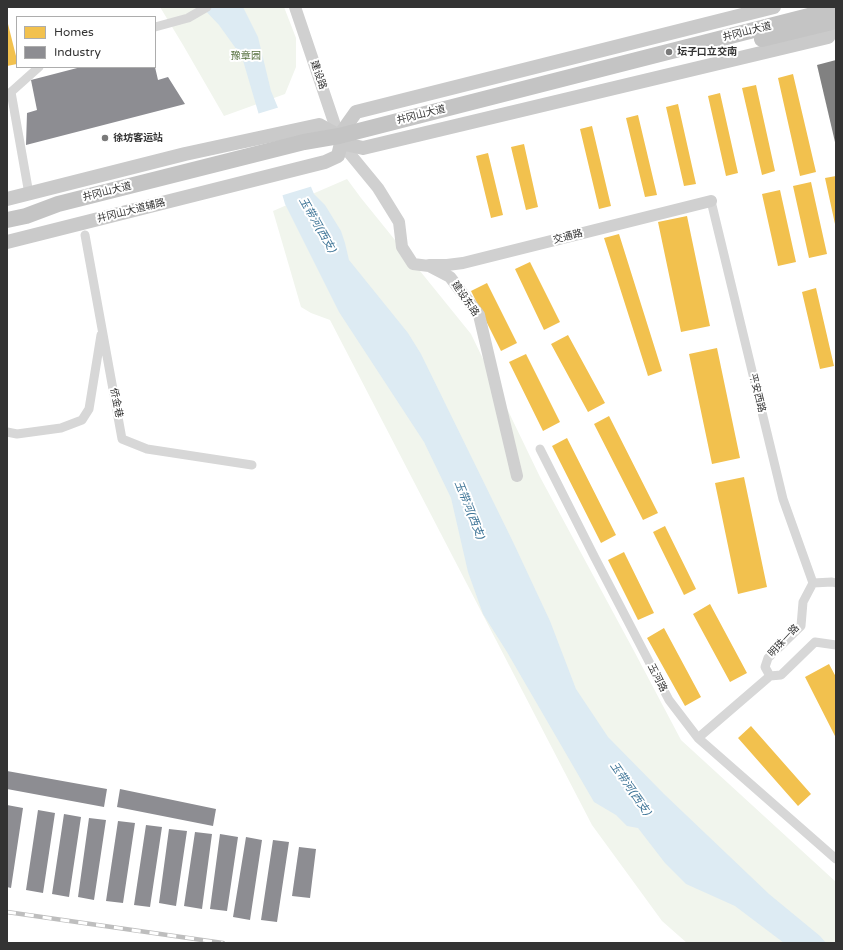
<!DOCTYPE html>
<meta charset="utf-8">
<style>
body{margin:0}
#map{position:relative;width:843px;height:950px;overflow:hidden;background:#fff;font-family:"Varela Round",sans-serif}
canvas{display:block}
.frame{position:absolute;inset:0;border:8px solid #333;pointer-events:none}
.legend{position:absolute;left:16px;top:16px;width:140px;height:52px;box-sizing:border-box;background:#fff;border:1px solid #adadad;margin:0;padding:5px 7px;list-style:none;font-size:12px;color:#333}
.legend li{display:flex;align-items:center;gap:8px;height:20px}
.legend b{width:20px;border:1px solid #adadad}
</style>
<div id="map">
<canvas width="843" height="950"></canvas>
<div class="frame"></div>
<ul class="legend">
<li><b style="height:11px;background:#f2c14e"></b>Homes</li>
<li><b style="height:11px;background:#8d8d92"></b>Industry</li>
</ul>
</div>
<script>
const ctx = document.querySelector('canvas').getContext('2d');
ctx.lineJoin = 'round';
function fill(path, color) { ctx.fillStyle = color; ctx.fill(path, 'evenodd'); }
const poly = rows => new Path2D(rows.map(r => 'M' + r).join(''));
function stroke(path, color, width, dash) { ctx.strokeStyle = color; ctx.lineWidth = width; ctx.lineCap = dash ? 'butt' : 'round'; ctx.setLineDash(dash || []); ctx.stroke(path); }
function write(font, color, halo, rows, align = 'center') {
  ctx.font = font + ' "Varela Round","Noto Sans SC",sans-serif'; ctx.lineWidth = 4; ctx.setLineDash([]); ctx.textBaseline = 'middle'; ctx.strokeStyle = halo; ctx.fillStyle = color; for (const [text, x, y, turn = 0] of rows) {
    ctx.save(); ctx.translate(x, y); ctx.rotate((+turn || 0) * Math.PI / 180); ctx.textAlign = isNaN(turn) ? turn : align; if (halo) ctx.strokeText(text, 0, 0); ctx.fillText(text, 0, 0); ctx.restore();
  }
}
const green = poly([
 [160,7,284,7,296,38,296,67,285,94,224,116,183,45],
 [347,179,361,198,471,334,540,477,634,651,681,740,836,882,836,943,687,943,662,921,592,825,330,320,311,313,301,307,273,211]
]);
const water = poly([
 [202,7,243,7,258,37,271,91,314,194,325,205,341,231,345,243,349,260,408,333,421,354,514,544,550,621,576,689,608,737,664,794,769,894,820,936,826,943,784,943,735,906,686,884,665,863,638,828,627,826,616,815,594,802,507,652,483,614,468,572,451,498,424,442,339,312,285,204,242,57,219,25]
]);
const pier = poly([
 [280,107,313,186,280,196,257,114]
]);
const homes = poly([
 [7,20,17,60,17,64,7,66],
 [793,74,816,172,800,176,778,78],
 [756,85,775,171,762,175,742,88],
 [720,93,738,173,726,176,708,96],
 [678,104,696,184,684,186,666,107],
 [638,115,657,195,645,197,626,118],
 [592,126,611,206,599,209,580,129],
 [524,144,538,207,526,210,511,147],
 [488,153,503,215,491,218,476,156],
 [836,176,836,224,835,224,825,178],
 [811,182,827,254,809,258,793,186],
 [780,190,796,262,778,266,762,194],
 [687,216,710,326,681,332,658,222],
 [619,234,662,371,648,376,604,238],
 [530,262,560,322,544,330,515,269],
 [487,283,517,343,501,351,471,291],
 [816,288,834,366,820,369,802,292],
 [568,335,605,403,588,412,551,344],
 [717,348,740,458,712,464,689,354],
 [526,354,560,422,543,431,509,362],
 [609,416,658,513,643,520,594,424],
 [567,438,616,535,601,543,552,446],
 [744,477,767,587,738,594,715,483],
 [665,526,696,589,684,595,653,532],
 [624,552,654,613,638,620,608,560],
 [710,604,747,673,730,682,693,614],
 [664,628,701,697,685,706,647,638],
 [829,664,836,677,836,738,805,677],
 [751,726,811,794,798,806,738,738]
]);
const industry = poly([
 [81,67,155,67,158,80,168,77,185,104,26,145,27,113,37,110,31,80],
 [7,771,107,789,104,807,7,789],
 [120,789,216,809,213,826,117,807],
 [7,805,23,808,11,888,7,887],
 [38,810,55,813,43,893,26,890],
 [64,814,81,817,69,897,52,894],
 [89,818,106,820,94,900,78,897],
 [118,821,135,823,123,903,106,901],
 [146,825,162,827,150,907,134,905],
 [169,829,187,831,176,906,159,903],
 [195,832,212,834,202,909,184,906],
 [220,834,238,837,227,911,210,909],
 [246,837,262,840,250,920,233,917],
 [273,840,289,842,277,922,261,920],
 [299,847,316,849,310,898,292,896]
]);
const building = poly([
 [836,60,836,142,835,142,817,65]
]);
const street = poly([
 [155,27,188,18,207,7],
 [29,194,11,92,39,67],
 [711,201,783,499,813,583],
 [85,235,122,439,147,449,252,465],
 [7,432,17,434,61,428,82,420,89,409,101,335],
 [540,449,595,558,669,700,698,738,836,859],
 [836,583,832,582,813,583,803,602,801,626,768,658,765,667,770,676,781,675,815,642,836,645],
 [698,738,770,676]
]);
const secondary = poly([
 [295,7,341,143,378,188,399,222,402,247,413,264,429,266,450,277,479,315,517,476],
 [429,265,447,265,463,263,711,201]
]);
const primary = poly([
 [7,199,185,154,319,125,339,136,356,112,774,7],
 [7,242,325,162,338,156,341,143,363,148,828,37,836,25]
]);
const highway = poly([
 [762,39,836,21],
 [7,220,26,216,58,204,304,142,339,136,836,9]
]);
const rail = poly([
 [7,912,223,943]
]);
const markers = [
 [669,52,4,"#7a7a7a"],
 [105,138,4,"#7a7a7a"]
];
const streetNames = [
 ["井冈山大道",747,32,-14],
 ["建设路",318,75,71],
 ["井冈山大道",421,115,-14],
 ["井冈山大道",107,192,-14],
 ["井冈山大道辅路",131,211,-14],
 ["交通路",568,237,-14],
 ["建设东路",465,299,55],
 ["平安西路",757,393,76],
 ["侨金巷",116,403,79],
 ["明珠一路",784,641,-47],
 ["玉河路",657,678,63]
];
const poiNames = [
 ["坛子口立交南",677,52],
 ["徐坊客运站",113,138]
];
const parkNames = [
 ["豫章园",246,56]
];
const waterNames = [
 ["玉带河(西支)",317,225,60],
 ["玉带河(西支)",469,510,68],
 ["玉带河(西支)",630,789,55]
];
fill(green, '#f1f5ed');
fill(water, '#ddebf3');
fill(pier, '#fff');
fill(homes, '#f2c14e');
fill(industry, '#8d8d92');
fill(building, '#818181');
stroke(street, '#d7d7d7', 9);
stroke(secondary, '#d0d0d0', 12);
stroke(primary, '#cacaca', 14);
stroke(highway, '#c4c4c4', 16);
stroke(rail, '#bebebe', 4.5);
stroke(rail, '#fff', 3, [9]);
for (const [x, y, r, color] of markers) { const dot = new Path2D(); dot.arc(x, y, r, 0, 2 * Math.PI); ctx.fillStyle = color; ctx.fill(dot); stroke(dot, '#fff', 1.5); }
write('10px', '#333', '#fff', streetNames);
write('bold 10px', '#333', '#fff', poiNames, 'left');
write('10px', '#56703f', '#fff', parkNames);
write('italic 11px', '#3f7597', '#fff', waterNames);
</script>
